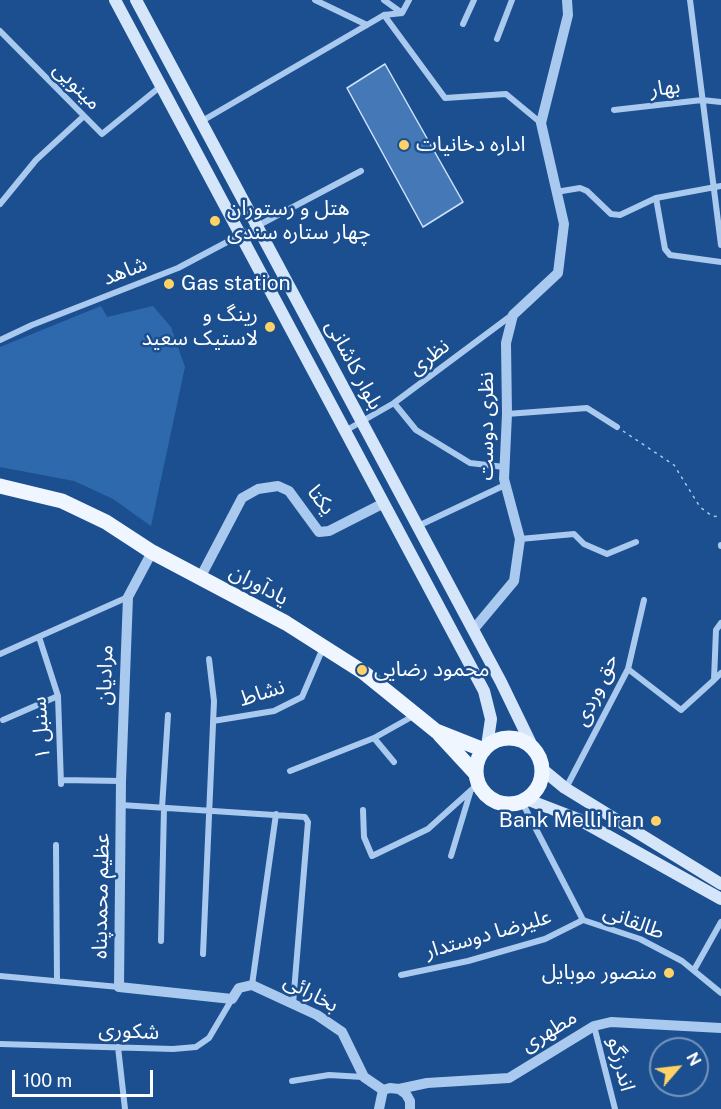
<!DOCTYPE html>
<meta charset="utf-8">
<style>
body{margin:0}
#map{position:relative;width:721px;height:1109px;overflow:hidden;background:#1b4f8f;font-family:"Public Sans",sans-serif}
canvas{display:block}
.north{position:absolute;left:649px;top:1037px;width:60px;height:60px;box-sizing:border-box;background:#1b4f8f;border:2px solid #7695bc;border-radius:50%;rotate:62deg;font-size:16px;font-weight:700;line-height:24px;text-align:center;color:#fff}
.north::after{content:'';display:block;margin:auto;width:21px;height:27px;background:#ffd166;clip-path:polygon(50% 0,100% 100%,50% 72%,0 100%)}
.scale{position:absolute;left:12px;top:1070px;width:141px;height:27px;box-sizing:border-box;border:3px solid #fff;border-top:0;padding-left:8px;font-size:18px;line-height:21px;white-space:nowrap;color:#fff;-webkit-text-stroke:4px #1b4f8f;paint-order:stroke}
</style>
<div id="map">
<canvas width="721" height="1109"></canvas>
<div class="north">N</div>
<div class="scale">100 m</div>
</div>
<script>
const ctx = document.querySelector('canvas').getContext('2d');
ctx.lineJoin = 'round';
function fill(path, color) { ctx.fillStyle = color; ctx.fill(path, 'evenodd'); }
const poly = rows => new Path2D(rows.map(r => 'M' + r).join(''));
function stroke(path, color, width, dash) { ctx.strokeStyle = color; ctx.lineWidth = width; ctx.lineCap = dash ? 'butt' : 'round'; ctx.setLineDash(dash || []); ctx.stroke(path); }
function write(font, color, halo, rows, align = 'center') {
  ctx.font = font + ' "Public Sans","Noto Sans Arabic",sans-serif'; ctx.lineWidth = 5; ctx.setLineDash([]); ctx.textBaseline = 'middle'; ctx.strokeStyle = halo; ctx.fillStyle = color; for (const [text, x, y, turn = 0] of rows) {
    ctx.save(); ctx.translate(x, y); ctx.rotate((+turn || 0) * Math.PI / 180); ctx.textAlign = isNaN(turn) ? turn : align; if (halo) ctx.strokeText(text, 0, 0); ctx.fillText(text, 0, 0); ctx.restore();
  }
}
const green = poly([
 [101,306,107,317,153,306,171,327,185,367,151,526,113,499,74,481,0,467,0,347]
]);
const building = poly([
 [385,64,463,202,423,227,347,88,385,64]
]);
const path = poly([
 [623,431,674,465,700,507,712,516,721,517]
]);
const minor = poly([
 [315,0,367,25],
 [384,0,402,13],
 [690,0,721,245],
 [384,15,445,98,506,94,541,123],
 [463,24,474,0],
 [0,31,102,134,161,86],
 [497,39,512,0],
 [614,110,702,100,721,102],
 [202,121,384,15,402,13,409,0],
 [556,192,580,188,587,191,611,214,620,215,656,198,721,186],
 [656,198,665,249,670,255,721,262],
 [0,204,36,160,84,116],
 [0,340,32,325,178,268,361,171],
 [394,403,416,430,470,463,504,467],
 [507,414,587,408,617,427],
 [345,431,394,403,512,315],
 [418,526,505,485],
 [520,539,574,534,584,544,607,554,636,542],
 [721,545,721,546],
 [39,637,58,696,61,784],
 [0,654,128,597],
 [628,669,681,710,714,680,716,630,721,623],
 [714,680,721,673],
 [3,720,58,696],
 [213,721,274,711,302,697,323,648],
 [374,738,394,762],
 [290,771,374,738,415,715],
 [61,780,121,781],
 [566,788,628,669,644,600],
 [522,802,583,920,640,939,682,961,721,993],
 [121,805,305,817,308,822,293,1004],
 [162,808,168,715],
 [363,810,364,837,372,856,428,829,478,784],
 [56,845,57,981],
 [451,856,470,793],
 [161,941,164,808],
 [203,954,214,701,209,659],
 [694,970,721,922],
 [401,975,468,961,545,939,583,920],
 [0,976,119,987],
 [252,985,276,814],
 [594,1026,615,1109],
 [0,1044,173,1049,196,1047,209,1038,232,999],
 [118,1047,125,1109],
 [292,1081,329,1075,363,1077]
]);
const tertiary = poly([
 [152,552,128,597,121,781,119,987,232,999,239,988,252,985,317,1015,342,1032,364,1077,383,1090],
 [200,578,242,498,258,489,278,486,289,491,319,532,329,531,384,503],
 [473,630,514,581,520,539,504,479,507,414,506,343,513,315,558,273,564,224,541,123,568,15,567,0],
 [399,1089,427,1083,509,1078,594,1026,611,1022,721,1028],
 [379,1109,383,1090,390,1088,399,1089,406,1094,410,1101,410,1109]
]);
const secondary = poly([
 [115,0,484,691,491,719,487,746],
 [136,0,501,682,534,750],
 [542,769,565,788,721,884],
 [526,799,578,819,721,899]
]);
const primary = poly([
 [0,486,62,501,106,522,152,552,286,623,363,672,436,731,484,750],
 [440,735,476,774],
 '476 771a33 33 0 1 1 66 0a33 33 0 1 1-66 0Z'
]);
const markers = [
 [404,145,6,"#ffd166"],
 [215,221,6,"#ffd166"],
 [169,284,6,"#ffd166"],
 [270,327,6,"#ffd166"],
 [362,670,6,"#ffd166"],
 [656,821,6,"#ffd166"],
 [669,973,6,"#ffd166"]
];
const streetNames = [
 ["مینویی",77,86,45],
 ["بهار",665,88,-7],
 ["شاهد",125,271,-21],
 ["نظری",429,357,-37],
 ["بلوار کاشانی",354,365,62],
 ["نظری دوست",487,426,-90],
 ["یکتا",321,500,52],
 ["یادآوران",259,585,28],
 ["مرادیان",105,675,-88],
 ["حق وردی",596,690,-65],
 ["نشاط",262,693,-17],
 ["سنبل ۱",41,728,-94],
 ["عظیم محمدپناه",101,896,-89],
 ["طالقانی",634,922,21],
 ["علیرضا دوستدار",488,934,-16],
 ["بخارائی",311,993,28],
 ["شکوری",129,1031,3],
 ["مطهری",549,1031,-31],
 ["اندرزگو",621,1064,76]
];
const poiNames = [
 ["اداره دخانیات",416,145],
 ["هتل و رستوران",227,209],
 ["چهار ستاره سندی",227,233],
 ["Gas station",181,284],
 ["رینگ و",258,315,"right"],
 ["لاستیک سعید",258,339,"right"],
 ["محمود رضایی",374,670],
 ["Bank Melli Iran",644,821,"right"],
 ["منصور موبایل",657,973,"right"]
];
fill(green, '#2e69ad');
fill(building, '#4478b7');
stroke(building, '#cfe3fa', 1.5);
stroke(path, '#a9c9ee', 1.5, [3, 4.5]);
stroke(minor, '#a9c9ee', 6);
stroke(tertiary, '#a9c9ee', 10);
stroke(secondary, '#d6e6fa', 12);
stroke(primary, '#f0f6ff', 15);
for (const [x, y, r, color] of markers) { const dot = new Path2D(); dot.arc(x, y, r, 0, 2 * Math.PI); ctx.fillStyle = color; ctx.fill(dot); stroke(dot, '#1b4f8f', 2); }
write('21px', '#fff', '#1b4f8f', streetNames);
write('21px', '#fff', '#1b4f8f', poiNames, 'left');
</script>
